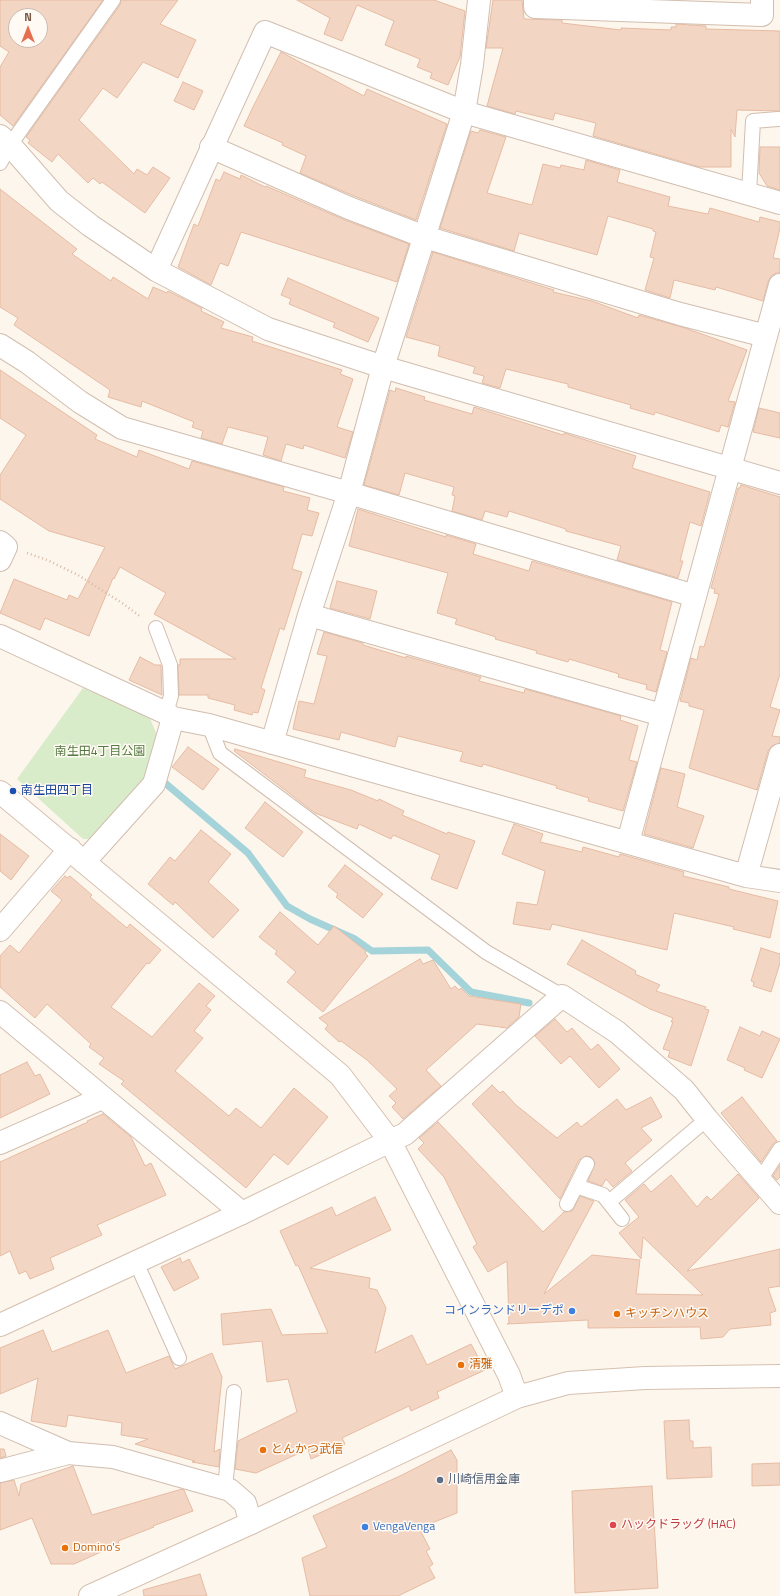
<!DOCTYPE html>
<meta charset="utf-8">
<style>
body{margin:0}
#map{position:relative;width:780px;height:1596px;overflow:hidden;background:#fdf6ec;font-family:"Titillium Web",sans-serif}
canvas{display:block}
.north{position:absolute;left:8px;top:8px;width:40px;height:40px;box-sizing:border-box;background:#fffaf3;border:1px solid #cabbb1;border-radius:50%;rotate:0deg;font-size:11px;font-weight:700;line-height:16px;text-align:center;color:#7a5c4d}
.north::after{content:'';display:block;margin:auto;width:14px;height:18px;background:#e76f51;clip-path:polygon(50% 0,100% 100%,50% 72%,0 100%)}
</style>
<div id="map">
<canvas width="780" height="1596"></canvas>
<div class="north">N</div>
</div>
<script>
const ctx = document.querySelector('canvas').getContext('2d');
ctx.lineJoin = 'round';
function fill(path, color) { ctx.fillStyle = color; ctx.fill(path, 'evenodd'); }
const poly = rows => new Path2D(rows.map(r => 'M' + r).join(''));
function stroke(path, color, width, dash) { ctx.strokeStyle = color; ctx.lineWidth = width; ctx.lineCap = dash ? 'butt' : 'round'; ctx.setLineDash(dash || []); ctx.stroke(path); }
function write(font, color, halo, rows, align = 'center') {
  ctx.font = font + ' "Titillium Web","Noto Sans JP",sans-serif'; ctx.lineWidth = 3; ctx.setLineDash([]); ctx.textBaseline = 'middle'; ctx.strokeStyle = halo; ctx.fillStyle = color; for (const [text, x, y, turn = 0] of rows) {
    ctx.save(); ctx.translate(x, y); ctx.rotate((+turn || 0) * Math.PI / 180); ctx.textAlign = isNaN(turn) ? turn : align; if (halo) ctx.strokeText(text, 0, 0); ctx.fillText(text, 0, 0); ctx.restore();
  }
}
const green = poly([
 [83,688,149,716,159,740,145,778,94,839,83,839,17,779]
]);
const stream = poly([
 [165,783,248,853,287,906,310,919,355,939,372,951,428,950,471,992,529,1003]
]);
const building = poly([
 [0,0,103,0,13,126,0,115,0,67,9,52,0,46,0,0],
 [16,16,40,16,40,40,16,40,16,16],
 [121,0,178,0,160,24,196,40,178,78,143,62,117,98,103,88,79,120,134,174,137,169,147,175,153,167,170,178,145,213,102,182,100,184,93,178,88,183,58,154,52,162,28,143,30,140,26,137,120,5,121,0],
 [297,0,434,0,465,11,460,57,448,85,430,78,432,73,417,67,420,59,385,45,394,21,357,5,342,41,324,34,330,18,297,0],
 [493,0,522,0,524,19,562,20,562,23,621,30,621,28,671,30,671,27,676,27,676,24,706,26,706,29,780,31,780,111,737,110,735,137,731,129,731,167,700,167,593,136,596,123,555,113,553,120,516,111,515,114,487,106,503,48,486,48,493,0],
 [281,52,364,96,367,89,447,124,416,220,354,196,300,173,306,156,282,145,283,143,244,126,253,107,281,52],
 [183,82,203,91,194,110,174,101,183,82],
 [480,130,506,137,487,193,532,205,543,164,560,168,561,165,584,170,586,160,620,170,617,182,670,197,668,206,708,214,710,208,759,222,760,217,780,222,780,228,773,258,780,259,780,273,776,273,771,276,768,282,763,301,716,287,715,290,674,280,670,298,645,290,654,258,650,257,656,232,653,231,653,229,608,216,597,255,519,233,514,251,440,228,471,131,478,133,480,130],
 [760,147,780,147,780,190,767,186,759,173,760,147],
 [224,172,240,179,241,175,265,187,266,186,345,220,409,244,397,282,241,232,228,266,220,263,211,285,178,267,194,224,198,226,216,179,220,181,224,172],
 [0,189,77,249,72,254,111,281,113,277,148,299,153,287,167,293,168,291,202,308,201,311,224,322,221,328,253,337,252,341,342,370,340,374,353,379,337,427,353,432,345,458,304,445,303,449,286,444,281,461,263,455,268,437,228,427,222,444,201,438,203,431,192,427,194,422,142,401,141,407,108,397,110,390,14,325,18,318,0,307,0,189],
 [433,252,554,290,553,292,592,301,638,318,639,315,682,327,747,350,728,401,735,402,728,427,721,425,719,432,655,412,654,415,630,408,631,405,568,387,568,384,506,369,500,388,482,383,484,376,473,373,475,367,438,356,440,346,406,337,433,252],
 [288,278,379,318,368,342,333,327,335,323,289,304,291,299,281,295,288,278],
 [0,370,97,435,95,439,137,457,139,450,189,469,192,461,284,487,283,491,310,498,307,510,319,513,312,536,302,534,292,569,302,572,284,630,280,628,261,688,265,690,258,713,253,712,252,715,234,710,235,705,208,698,208,695,179,695,178,665,180,665,180,659,236,659,154,614,166,593,120,567,114,579,113,578,89,636,45,618,40,630,0,613,14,579,67,600,69,595,78,599,105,547,49,531,0,499,0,475,26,435,0,418,0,370],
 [396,388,425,397,424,400,472,414,474,407,563,435,564,433,636,456,632,468,710,492,701,526,690,522,680,561,683,561,678,578,617,560,621,546,566,531,566,529,509,511,507,517,485,511,482,520,452,511,455,496,452,495,454,487,405,473,399,495,364,485,390,390,395,392,396,388],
 [759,408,780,413,780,438,753,432,759,408],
 [741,485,780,497,780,674,770,707,780,710,772,736,780,737,780,743,772,746,768,751,757,790,689,768,704,710,689,706,689,703,680,701,691,658,697,660,700,646,704,647,719,594,714,593,715,589,711,588,738,488,740,488,741,485],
 [358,509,446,537,446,535,476,544,473,554,529,571,532,561,672,602,660,650,667,652,656,692,646,689,647,685,618,677,619,674,616,673,569,659,568,662,536,653,537,651,495,639,496,637,455,624,457,619,437,613,448,573,349,546,358,509],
 [337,581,377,591,370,619,330,608,337,581],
 [324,632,363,643,363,645,406,658,406,656,481,677,479,681,524,693,525,689,621,716,620,720,638,726,629,760,637,762,623,811,588,801,589,798,556,788,557,786,483,764,482,767,460,761,463,752,398,736,395,747,341,732,339,740,293,729,299,701,314,704,327,656,317,654,324,632],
 [140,657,155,665,161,665,162,695,129,680,140,657],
 [188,747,219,769,203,790,172,767,188,747],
 [235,749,306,770,304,777,351,790,378,801,379,799,404,811,402,815,447,834,448,832,475,841,457,889,431,879,440,855,393,835,391,839,359,824,357,829,315,813,234,751,235,749],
 [661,768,685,774,677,807,704,816,693,848,644,834,661,768],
 [265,802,303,832,283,857,245,828,265,802],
 [514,824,543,834,540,842,582,852,583,847,619,857,620,854,638,859,684,872,683,876,729,887,729,889,778,901,770,938,733,929,734,927,674,913,667,950,552,924,550,930,513,924,517,902,537,905,545,871,502,854,514,824],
 [201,830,231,854,208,882,239,910,213,938,175,902,173,905,148,884,170,857,175,861,201,830],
 [0,834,29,856,11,880,0,871,0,834],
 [345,865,383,894,363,918,336,897,338,894,328,886,345,865],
 [65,876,67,878,70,876,92,895,90,897,127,928,130,924,161,950,149,964,147,963,111,1007,152,1037,199,983,215,996,206,1006,211,1010,194,1031,203,1038,175,1071,229,1116,236,1108,261,1128,294,1088,328,1117,288,1165,274,1154,246,1188,121,1084,124,1081,99,1064,104,1058,89,1047,91,1044,47,1004,35,1018,0,987,0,956,10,945,19,953,62,900,51,891,65,876],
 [280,912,318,945,334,926,366,951,365,953,368,956,323,1012,287,982,296,972,275,954,277,951,259,937,280,912],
 [582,940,636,971,635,974,660,985,656,991,706,1007,705,1009,709,1010,691,1066,668,1057,670,1051,663,1049,673,1022,671,1022,673,1018,650,1009,567,964,582,940],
 [761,948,780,954,780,963,771,992,753,986,754,982,751,981,761,948],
 [420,959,423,964,433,960,451,989,455,986,459,990,461,988,469,996,521,1004,519,1017,507,1028,477,1024,426,1070,441,1086,403,1119,392,1107,396,1103,389,1096,397,1089,367,1060,341,1041,339,1042,325,1029,328,1025,319,1018,420,959],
 [555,1019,567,1032,572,1028,591,1050,598,1044,620,1069,599,1088,570,1056,561,1064,535,1036,555,1019],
 [740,1027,760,1036,762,1031,780,1039,762,1078,744,1070,745,1068,727,1060,740,1027],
 [27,1062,35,1076,40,1074,50,1094,0,1118,0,1075,27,1062],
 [492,1085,500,1093,503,1091,516,1105,557,1138,577,1122,581,1127,617,1099,626,1110,651,1097,662,1117,641,1128,652,1140,625,1163,632,1171,613,1187,606,1179,602,1186,588,1181,595,1163,591,1157,586,1156,579,1160,560,1199,472,1104,492,1085],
 [742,1097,777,1141,773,1144,761,1162,721,1113,742,1097],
 [103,1114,131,1137,145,1166,151,1163,166,1195,97,1225,102,1235,50,1258,54,1269,30,1279,26,1271,19,1274,10,1251,0,1256,0,1162,88,1122,87,1121,103,1114],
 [438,1122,543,1232,564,1212,572,1211,580,1196,594,1201,544,1294,592,1255,640,1260,636,1294,703,1295,643,1237,641,1259,619,1233,639,1217,625,1200,644,1184,651,1192,671,1175,697,1207,707,1196,711,1200,738,1174,759,1198,687,1271,780,1249,780,1286,768,1288,776,1311,770,1313,771,1325,730,1329,723,1337,701,1339,700,1327,588,1328,588,1320,507,1324,509,1323,507,1261,488,1272,473,1247,477,1244,444,1177,418,1149,424,1143,419,1138,438,1122],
 [780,1165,780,1177,777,1180,773,1176,780,1165],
 [375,1197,391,1230,310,1268,370,1278,369,1288,377,1290,386,1308,375,1353,412,1335,427,1365,471,1344,485,1370,437,1392,439,1398,411,1411,409,1406,342,1438,345,1444,311,1459,308,1449,256,1473,235,1469,238,1441,297,1412,288,1379,267,1382,262,1341,223,1345,221,1314,271,1309,282,1335,328,1333,298,1265,296,1266,280,1231,332,1207,336,1216,375,1197],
 [180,1258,182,1263,189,1259,199,1278,174,1291,161,1267,180,1258],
 [43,1330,52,1352,108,1330,126,1373,169,1356,175,1369,212,1353,222,1377,214,1452,220,1449,219,1467,192,1462,195,1461,135,1444,148,1439,121,1435,122,1423,68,1415,66,1427,31,1421,38,1378,0,1394,0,1348,43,1330],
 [689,1420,690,1441,693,1441,693,1448,711,1447,712,1477,667,1479,664,1421,689,1420],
 [0,1449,4,1449,6,1456,0,1458,0,1449],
 [451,1450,457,1460,457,1513,419,1528,430,1549,426,1551,433,1564,429,1567,435,1578,398,1596,310,1596,302,1558,327,1547,313,1516,402,1475,451,1450],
 [780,1463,780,1485,752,1486,752,1464,780,1463],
 [73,1466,92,1515,182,1489,184,1490,193,1511,153,1526,154,1527,118,1541,119,1544,74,1564,51,1564,32,1518,0,1530,0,1483,14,1480,19,1496,21,1484,73,1466],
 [652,1486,658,1588,575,1593,572,1491,652,1486],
 [200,1574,207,1596,144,1596,143,1590,200,1574]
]);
const path = poly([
 [27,553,47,560,78,575,122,603,141,617]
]);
const lane = poly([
 [0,163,10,145,113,0],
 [749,193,753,121,778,119],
 [156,628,170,665,171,696,166,713],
 [209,725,220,753,486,952,562,996],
 [760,1180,780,1149],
 [576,1186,603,1195,622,1219],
 [609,1202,707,1119],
 [567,1204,587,1164],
 [136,1262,179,1358],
 [225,1489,234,1392]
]);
const street = poly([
 [535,0,535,7,762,15,762,0],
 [0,136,10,145,59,201,91,226,156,270,268,329,383,367,780,483],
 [211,147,349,208,425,237,680,314,766,336],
 [156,270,265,32,464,112,780,203],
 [0,345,27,362,80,402,122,428,349,493,695,596],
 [0,542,6,547,0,560],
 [309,615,662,715],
 [0,636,166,713,173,718,209,725,746,876,780,881],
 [272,743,309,615,349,493,383,367,464,112,472,65,479,0],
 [628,842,780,285],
 [84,862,154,784,173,718],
 [746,876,780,755],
 [0,930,70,849],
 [0,1012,242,1213],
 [390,1141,405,1134,562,996,617,1032,684,1090,707,1119,780,1203],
 [0,1143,102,1098],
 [0,1423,68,1453],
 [0,1471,68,1453,113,1457,230,1490,245,1503,251,1523]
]);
const secondary = poly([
 [0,792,340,1075,390,1141,509,1375,517,1397],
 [0,1325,242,1213,390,1141],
 [90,1596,251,1523,517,1397,568,1383,645,1378,780,1376]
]);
const markers = [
 [13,791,4,"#1a4fb4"],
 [572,1311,4,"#3f7fe0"],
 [617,1314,4,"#e8710a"],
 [461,1365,4,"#e8710a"],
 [263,1450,4,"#e8710a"],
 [440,1480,4,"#5c6f8a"],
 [613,1525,4,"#e0444e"],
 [365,1527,4,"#3f7fe0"],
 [65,1548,4,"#e8710a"]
];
const parkNames = [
 ["南生田4丁目公園",100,752]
];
const transitNames = [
 ["南生田四丁目",21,791]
];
const shopNames = [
 ["コインランドリーデポ",564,1311],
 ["VengaVenga",373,1527,"left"]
];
const foodNames = [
 ["キッチンハウス",625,1314],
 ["清雅",469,1365],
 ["とんかつ武信",271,1450],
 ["Domino's",73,1548]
];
const serviceNames = [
 ["川崎信用金庫",448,1480]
];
const healthNames = [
 ["ハックドラッグ (HAC)",621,1525]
];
fill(green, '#d8ecc9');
stroke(stream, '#a5d3da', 7);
fill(building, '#f3d5c3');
stroke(building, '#e6bba3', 1);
stroke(lane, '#d1beb0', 16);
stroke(street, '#d1beb0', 24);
stroke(secondary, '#d6c0b0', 24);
stroke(path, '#d9b8a5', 2.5, [1, 3]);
stroke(lane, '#fff', 14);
stroke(street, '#fff', 22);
stroke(secondary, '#fff', 22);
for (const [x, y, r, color] of markers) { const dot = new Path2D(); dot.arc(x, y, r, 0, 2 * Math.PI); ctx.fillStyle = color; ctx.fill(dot); stroke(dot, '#fffaf3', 1.5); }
write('12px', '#537a41', '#fffaf3', parkNames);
write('12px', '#164399', '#fffaf3', transitNames, 'left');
write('12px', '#366cbe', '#fffaf3', shopNames, 'right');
write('12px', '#c56008', '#fffaf3', foodNames, 'left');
write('12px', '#4e5e75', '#fffaf3', serviceNames, 'left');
write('12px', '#be3a42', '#fffaf3', healthNames, 'left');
</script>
